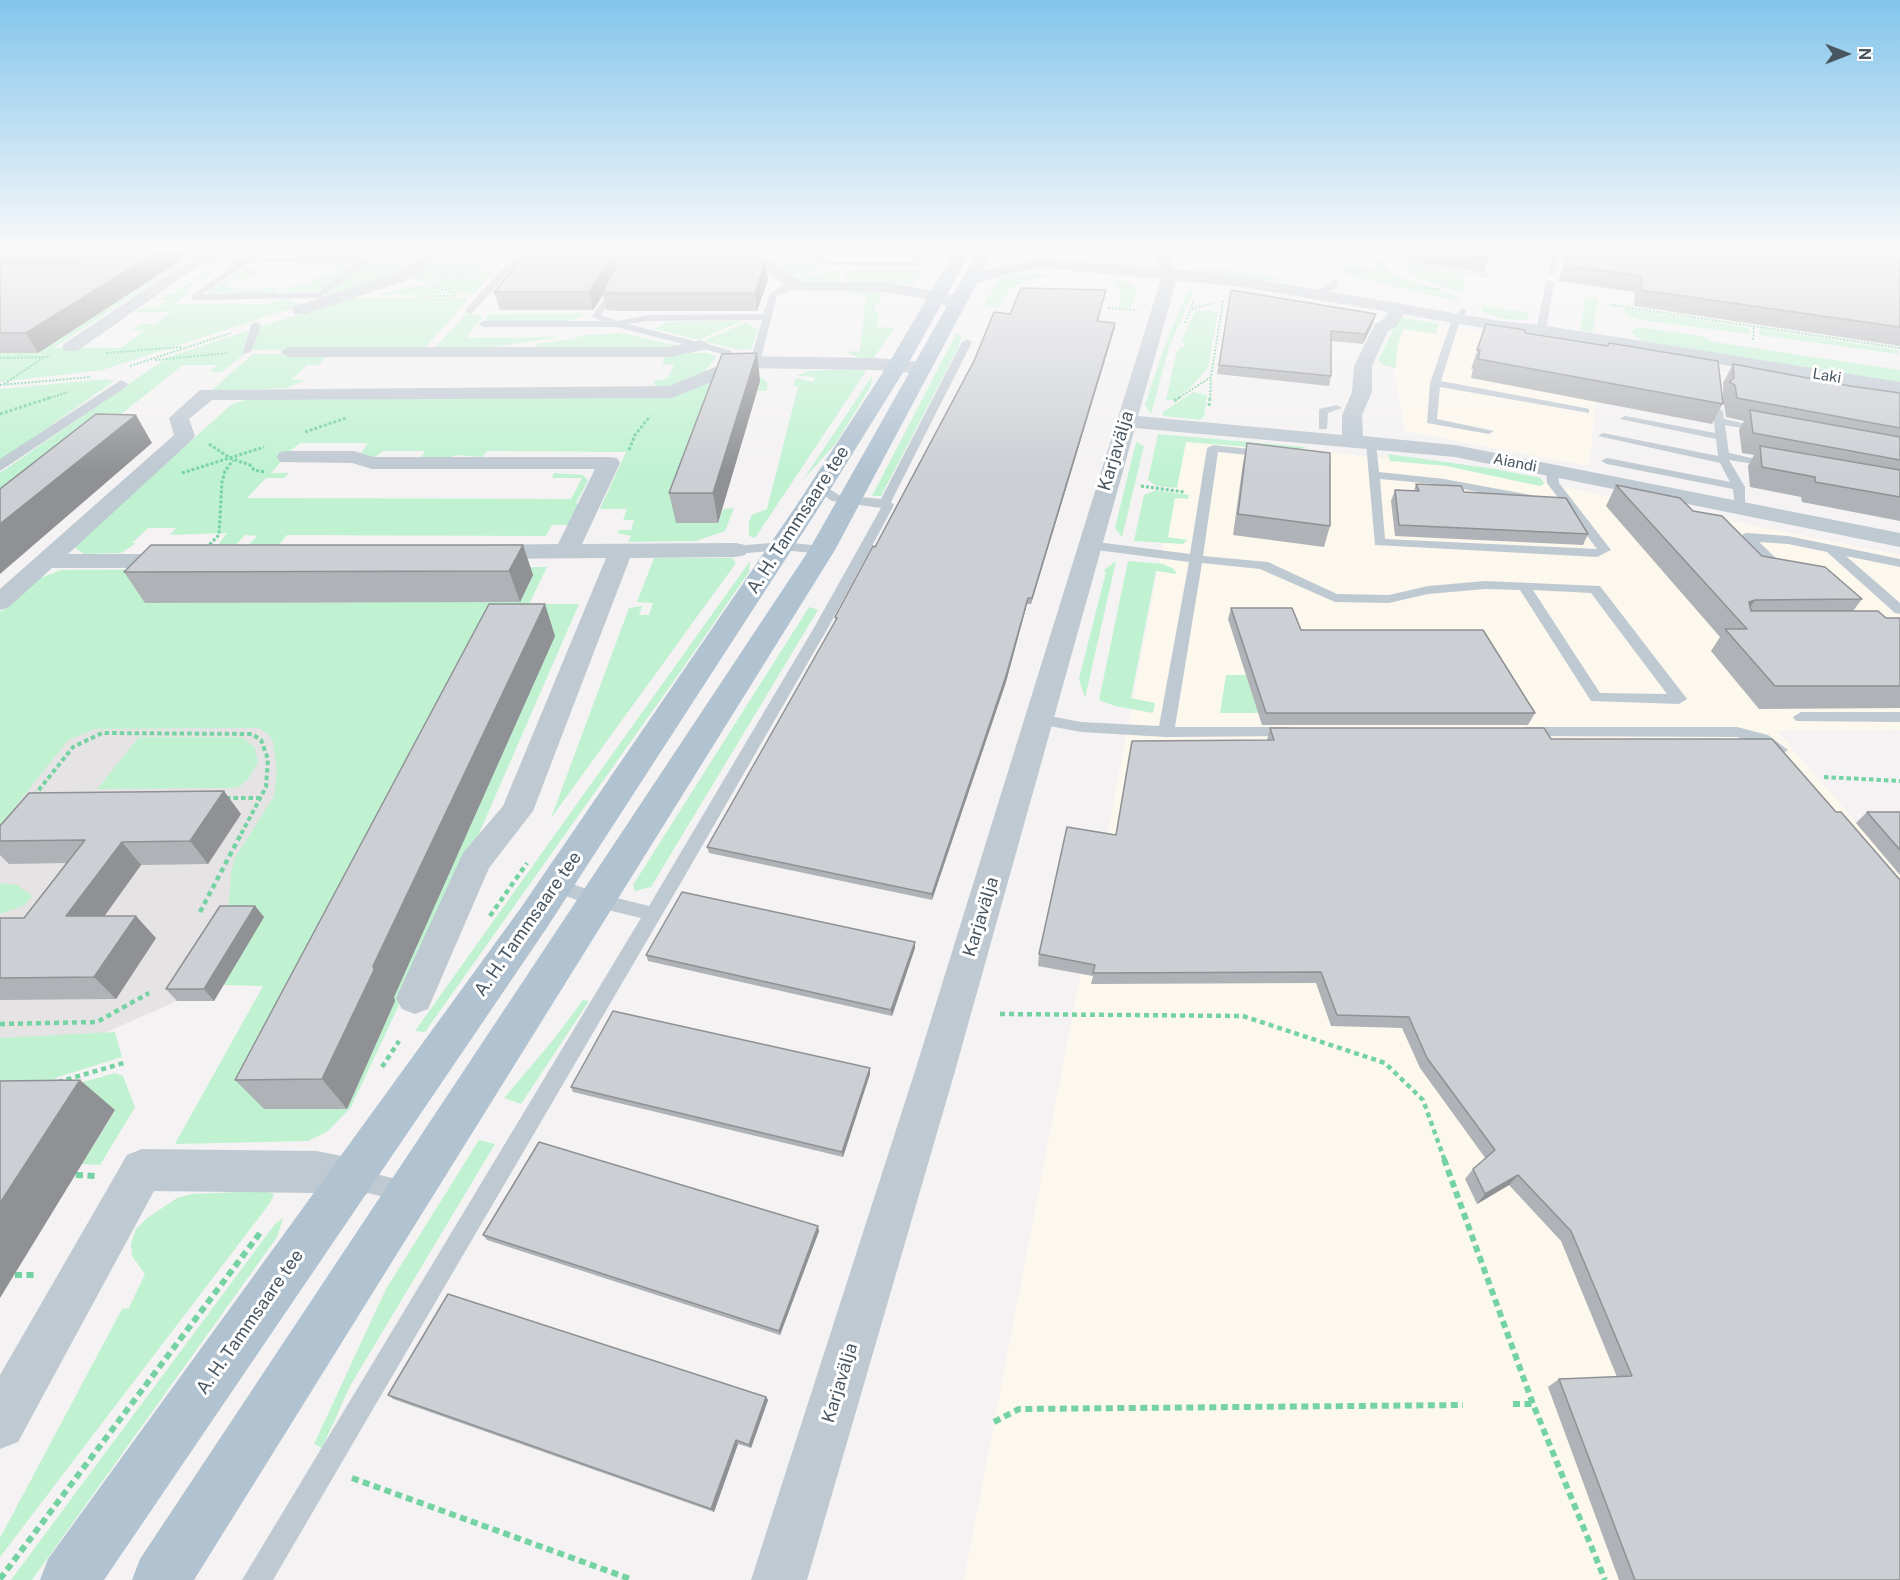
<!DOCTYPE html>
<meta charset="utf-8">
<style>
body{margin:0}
#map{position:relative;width:1900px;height:1580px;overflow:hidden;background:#f4f2f2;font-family:"Public Sans",sans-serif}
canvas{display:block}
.north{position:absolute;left:1816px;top:24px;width:60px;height:60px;-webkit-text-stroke:4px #fff;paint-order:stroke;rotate:90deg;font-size:16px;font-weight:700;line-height:24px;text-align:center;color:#485661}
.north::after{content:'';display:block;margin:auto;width:21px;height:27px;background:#485661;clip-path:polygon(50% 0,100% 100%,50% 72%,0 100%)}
</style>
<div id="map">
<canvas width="1900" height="1580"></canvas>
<div class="north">N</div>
</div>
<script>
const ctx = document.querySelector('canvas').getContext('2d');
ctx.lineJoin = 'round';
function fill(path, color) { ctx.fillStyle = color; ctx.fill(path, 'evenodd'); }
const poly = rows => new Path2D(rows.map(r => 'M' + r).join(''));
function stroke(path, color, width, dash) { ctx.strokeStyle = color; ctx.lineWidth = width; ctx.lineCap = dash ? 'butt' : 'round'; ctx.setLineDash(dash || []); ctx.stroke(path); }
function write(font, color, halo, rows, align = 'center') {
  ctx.font = font + ' "Public Sans",sans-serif'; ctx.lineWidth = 6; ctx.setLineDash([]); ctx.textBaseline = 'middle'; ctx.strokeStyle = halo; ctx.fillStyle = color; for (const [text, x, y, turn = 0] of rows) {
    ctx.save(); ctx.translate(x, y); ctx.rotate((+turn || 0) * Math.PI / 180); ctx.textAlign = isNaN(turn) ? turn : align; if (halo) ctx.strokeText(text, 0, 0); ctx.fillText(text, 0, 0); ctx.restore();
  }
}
const commercial = poly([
 [1400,320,1601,350,1589,466,1405,431,1390,347],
 [1183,440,1443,463,1900,555,1900,730,1777,731,1900,873,1900,1580,964,1580]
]);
const education = poly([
 [411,629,264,917,214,1001,177,1001,0,1079,0,681]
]);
const green = poly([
 [0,251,201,251,54,348,120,348,144,331,132,330,141,324,155,324,171,312,135,312,141,308,159,307,168,301,159,300,169,293,175,293,213,266,204,265,233,265,219,267,184,290,191,291,175,304,268,304,283,299,294,302,296,307,102,370,0,382],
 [342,251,430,251,410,270,325,298,325,294,374,257,339,256],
 [445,251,534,251,501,265,423,282,406,278,423,270],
 [1373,251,1385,251,1383,261,1392,274,1461,298,1456,301,1343,274,1344,265,1377,267],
 [1020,252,1060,254,1131,258,1086,260,1018,256],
 [810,257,827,269,793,276,779,264],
 [355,260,357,264,319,291,279,295,296,284,309,283,320,274,332,274,341,266,286,269,296,262],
 [1395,264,1461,273,1466,279,1463,293,1416,278],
 [244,267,264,267,245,281,233,281,225,288,250,289,282,287,271,295,208,293],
 [497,269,474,294,463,294,425,283],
 [852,269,923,269,915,283,845,283,847,270],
 [1201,269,1235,271,1324,286,1243,278,1202,272],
 [841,270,838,283,795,283,792,278],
 [1026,274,1043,275,1096,279,1044,277,1023,282,1008,291,1000,306,986,307,985,302,1000,278,1012,274],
 [1100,279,1124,281,1133,285,1137,291,1131,309,1118,308,1121,294,1116,287,1119,286,1111,282,1095,280],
 [420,285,453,294,374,295],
 [1195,288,1169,348,1151,414,1145,405,1162,353,1187,292],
 [849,291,881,292,880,304,875,304,874,309,879,313,877,327,894,328,873,359,860,358,846,352,860,351,866,294,849,293],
 [348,298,469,298,424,349,250,350,221,372,209,372,217,365,183,365,86,442,0,536,0,473,168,357],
 [1585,298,1598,299,1593,332,1580,330],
 [1482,305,1529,313,1527,320,1504,319,1487,314,1482,311],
 [1624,308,1749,328,1749,334,1640,320,1626,316],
 [1210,310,1218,313,1208,368,1190,388,1173,400,1166,400,1176,355,1180,347,1184,347,1185,343,1181,342,1195,311],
 [471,313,483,316,466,338,560,337,479,349,434,349,466,314],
 [586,313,577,319,567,321,485,321,488,314],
 [1400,317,1439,324,1436,334,1403,329,1397,349,1396,368,1383,365,1378,360],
 [741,321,699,340,655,329,668,322],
 [747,322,758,330,751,349,740,350,704,341],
 [1638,327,1701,336,1714,342,1900,370,1900,383,1644,342,1633,334,1632,330],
 [1759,329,1892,349,1899,351,1898,354,1759,335],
 [623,333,678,346,674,349,533,350,538,344,574,339,581,335],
 [956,334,962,335,958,348,881,496,872,496],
 [667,353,708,353,716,357,703,373,675,385,656,388,654,380,667,379,674,365,662,364],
 [253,354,329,354,318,365,307,365,291,380,305,380,287,388,211,391],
 [854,369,866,371,755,538,749,536,749,522,752,515,767,509,798,387,793,386,796,378,813,382,815,377,796,376,808,371],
 [726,376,757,376,763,378,768,384,766,391,758,391,760,381,676,523,718,523,723,509,734,508,725,531,696,541,628,542,631,536,617,533,619,530,631,530,634,520,623,520,627,509,600,509,626,452,487,451,482,457,457,455,445,459,421,458,425,451,383,451,374,458,361,453,368,443,300,443,279,460,281,462,271,473,289,473,284,478,266,478,247,498,571,499,582,478,552,478,554,473,583,475,588,481,576,503,581,504,571,525,552,525,546,536,287,535,278,546,248,546,257,536,245,535,235,546,217,546,227,533,170,535,176,528,148,528,132,543,136,543,121,553,84,554,75,548,77,543,232,404,249,399,672,396],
 [872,376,871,386,836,443,803,480],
 [106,379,114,381,0,461,0,389],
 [1193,392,1207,395,1204,416,1200,420,1163,416,1163,412],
 [1158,434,1306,447,1298,451,1186,442,1177,488,1156,486,1148,480],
 [1136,442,1144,446,1122,537,1115,528],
 [1388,454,1495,469,1541,478,1544,484,1540,486,1446,466,1390,461],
 [1156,490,1189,495,1188,499,1175,498,1168,537,1187,540,1183,544,1134,541,1144,495],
 [654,558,732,558,736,563,551,818,629,608,642,606,639,615,649,615,653,603,637,602],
 [750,561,749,572,742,582,683,668,425,1032,415,1031],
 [1116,561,1100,632,1085,698,1079,679,1106,572,1103,571],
 [1128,561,1163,564,1174,569,1177,574,1156,571,1131,698,1155,703,1153,713,1115,706,1099,700],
 [547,567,529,604,579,604,471,852,351,1107,328,1131,308,1141,175,1144,263,986,223,985,231,873,235,858,274,796,277,770,273,742,268,734,259,728,95,729,68,740,0,826,0,612,36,580,61,570],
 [809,607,818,610,651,887,635,891,633,885],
 [1226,675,1246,675,1258,713,1220,713],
 [139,737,242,737,255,748,258,762,248,779,240,786,231,788,97,789],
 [0,883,17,885,32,896,25,905,0,914],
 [583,1000,589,1001,521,1104,504,1098,554,1039],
 [115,1032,122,1057,58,1077,0,1110,0,1038],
 [115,1073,123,1076,135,1107,100,1165,82,1164,115,1111,58,1089],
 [479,1140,495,1144,350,1386,322,1448,314,1444,386,1289],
 [264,1191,274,1194,270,1203,0,1557,0,1538,122,1309,129,1308,145,1274,132,1256,131,1244,136,1229,146,1219,177,1198,192,1194],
 [283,1218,277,1237,32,1580,11,1580,275,1224]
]);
const pathFar4 = poly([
 [1198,251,1212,253],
 [1405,251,1399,262,1488,276],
 [1354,260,1389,263],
 [1269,261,1277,251],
 [442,279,476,271],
 [431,286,458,294],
 [1424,288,1441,289],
 [418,296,456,296],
 [1611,305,1900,348],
 [1108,308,1135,310],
 [1192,309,1213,303],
 [1185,323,1194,300],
 [1753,340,1754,327],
 [106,353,182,347],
 [0,358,50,357],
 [155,360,228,353],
 [130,366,231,333],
 [4,384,43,358],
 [0,385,91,377],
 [47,399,68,392],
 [1177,399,1211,377,1223,301],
 [1210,399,1211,378]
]);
const pathFar3 = poly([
 [1174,401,1180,397],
 [1209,406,1210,397],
 [0,414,52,397],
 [305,432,346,418],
 [209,444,230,458,250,465,254,470,265,472],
 [629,450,635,435,650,416],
 [182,473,264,447],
 [1141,486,1184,492],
 [206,548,219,535,222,482,225,471,233,460]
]);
const pathFar2 = poly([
 [1824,777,1900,781],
 [34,796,73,747,102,733,252,734,261,740,268,759,266,787,239,838],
 [226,798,261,798]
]);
const pathFar1 = poly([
 [200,912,240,836],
 [490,916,527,863],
 [1000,1014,1243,1016,1385,1063,1423,1100,1445,1161],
 [0,1024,97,1022,149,993],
 [382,1067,399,1041],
 [58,1082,127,1062]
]);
const path = poly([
 [1444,1159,1533,1404,1605,1580],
 [76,1175,96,1176],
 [15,1275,38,1275],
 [1513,1404,1533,1404],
 [994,1422,1019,1409,1463,1405],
 [352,1478,633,1580],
 [0,1579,260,1233]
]);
const service = poly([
 [535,251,546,251,512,269,472,313,466,313,466,309,506,265,535,251],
 [803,251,812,251,826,261,845,262,913,262,913,251,921,251,921,264,917,266,824,265,803,251],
 [1552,251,1560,251,1556,273,1552,275,1548,273,1552,251],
 [367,257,370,261,319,298,194,300,190,297,237,263,196,263,199,259,367,257],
 [359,261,317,293,203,294,248,263,359,261],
 [1335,279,1339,282,1336,288,1327,293,1306,294,1302,291,1323,288,1335,279],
 [1550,280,1554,283,1546,330,1541,333,1536,330,1546,283,1550,280],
 [616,282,620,285,601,315,617,321,649,315,763,314,770,293,785,285,796,284,800,287,777,296,760,362,755,365,750,362,762,320,649,321,628,324,729,350,745,360,745,364,742,365,723,354,616,327,483,327,478,324,483,321,601,321,592,316,616,282],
 [1463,308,1467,311,1460,320,1441,381,1585,408,1589,409,1589,413,1440,387,1437,419,1494,431,1489,434,1427,423,1430,383,1452,319,1463,308],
 [256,322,261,325,251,352,243,354,251,325,256,322],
 [967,339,972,342,891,502,894,505,829,626,683,879,273,1580,242,1580,641,918,599,908,549,890,546,885,549,880,555,878,601,894,649,906,815,626,881,508,832,501,822,494,817,482,827,480,831,490,839,495,881,499,962,342,967,339],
 [1337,405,1342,408,1328,413,1327,429,1319,429,1319,409,1337,405],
 [1718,408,1723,411,1724,419,1767,429,1762,432,1725,425,1729,453,1778,464,1772,467,1729,460,1745,487,1745,511,1735,508,1733,489,1607,464,1601,461,1607,458,1730,482,1720,463,1598,436,1603,433,1718,456,1716,439,1620,419,1625,416,1715,433,1713,411,1718,408],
 [1371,440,1376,443,1379,472,1444,479,1531,495,1537,499,1531,503,1444,485,1380,479,1385,539,1597,549,1547,483,1546,470,1552,467,1558,470,1559,483,1611,550,1597,557,1375,545,1366,443,1371,440],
 [1213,445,1268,451,1274,454,1268,457,1218,452,1203,556,1268,562,1337,594,1389,595,1428,586,1485,581,1600,586,1687,699,1679,704,1591,701,1520,590,1485,589,1428,594,1389,603,1335,602,1260,569,1202,563,1175,727,1289,727,1297,732,1295,736,1166,737,1081,732,1034,723,1031,719,1039,714,1081,722,1159,726,1189,562,1089,549,1083,545,1089,541,1190,554,1207,448,1213,445],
 [1533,590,1591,593,1667,694,1600,693,1533,590],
 [1747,533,1788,536,1900,559,1900,567,1846,556,1900,603,1900,614,1895,613,1827,552,1788,544,1759,542,1778,560,1790,565,1791,568,1785,572,1768,566,1743,540,1743,534,1747,533],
 [782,542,822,546,828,550,822,554,782,550,736,554,730,550,736,546,782,542],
 [1801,712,1900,712,1900,722,1796,721,1793,717,1801,712],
 [1525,727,1737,727,1768,735,1788,750,1780,755,1756,743,1737,737,1519,736,1517,732,1525,727],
 [352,1168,416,1184,419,1192,416,1200,408,1203,344,1187,341,1179,344,1171,352,1168]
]);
const pedestrian = poly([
 [121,380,128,384,126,387,0,471,0,459,121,380]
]);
const minor = poly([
 [203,251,220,251,77,351,65,351,62,347,65,343,203,251],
 [429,251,445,251,423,271,408,280,306,314,294,314,292,310,294,306,396,274,429,251],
 [743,251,760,251,800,282,887,282,954,295,963,309,955,314,949,313,942,302,887,292,790,290,743,251],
 [1151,251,1166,251,1177,273,1177,279,1138,416,1342,435,1342,415,1352,392,1354,366,1375,324,1384,319,1393,303,1399,302,1407,307,1397,326,1388,331,1372,366,1372,392,1362,415,1363,436,1455,445,1900,533,1900,547,1455,457,1135,428,955,1071,807,1580,751,1580,915,1071,1161,279,1161,273,1151,251],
 [701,340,710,345,707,349,670,357,289,357,280,352,289,347,670,347,701,340],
 [742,356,876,358,924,362,933,368,924,374,876,370,745,368,672,398,212,400,189,419,195,436,192,440,68,554,141,554,179,549,188,551,191,556,188,561,141,568,52,568,9,607,0,610,0,589,174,435,169,418,200,390,669,386,742,356],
 [288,451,354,451,374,457,609,457,617,458,620,463,582,544,736,543,745,545,748,550,745,555,736,557,630,558,533,811,489,868,428,1009,415,1014,402,1009,396,998,463,853,503,806,606,558,481,559,472,557,469,552,472,547,481,545,558,544,595,469,372,469,352,463,280,462,277,457,280,452,288,451],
 [142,1149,316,1151,352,1158,367,1164,374,1179,367,1194,352,1200,316,1193,154,1191,18,1442,0,1449,0,1375,127,1155,142,1149]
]);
const tertiary = poly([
 [1041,259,1169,268,1243,277,1501,321,1541,325,1900,382,1900,394,1541,335,1501,331,1243,287,1035,267,1033,264,1041,259]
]);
const primary = poly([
 [955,251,971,251,907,366,820,506,546,929,104,1580,40,1580,48,1559,520,909,796,506,887,366,955,251],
 [978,251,994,251,983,270,1041,259,1049,264,1047,267,1008,274,977,283,835,550,194,1580,132,1580,140,1559,809,550,978,251]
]);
const wall = poly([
 [0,251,195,251,38,353,0,353],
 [529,251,751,251,765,262,768,280,757,311,619,311,606,310,603,295,593,310,500,310,494,292],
 [1408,251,1491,251,1484,273,1405,261],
 [1566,251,1767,251,1784,253,1783,251,1900,251,1900,346,1634,306,1635,292,1559,281],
 [1231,290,1376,314,1373,323,1363,344,1331,341,1331,376,1329,386,1217,374],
 [1105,295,1098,321,1115,323,1115,327,1031,604,1027,604,1006,682,932,900,709,853,707,847,835,621,835,617,875,547,974,361,1010,314],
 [1486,324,1525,333,1607,346,1609,343,1722,395,1723,393,1723,383,1733,364,1850,386,1900,393,1900,521,1802,502,1801,497,1750,487,1748,466,1754,455,1742,453,1739,430,1744,421,1726,417,1724,404,1723,403,1712,424,1471,378,1473,369,1471,369],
 [757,353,760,381,718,523,676,523,669,493],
 [1247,443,1330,526,1324,547,1233,535,1243,463],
 [1416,484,1464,492,1588,534,1583,545,1395,536,1391,501,1395,490,1414,491],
 [1616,485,1693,511,1762,556,1862,599,1853,611,1886,618,1900,618,1900,708,1759,709,1711,651,1720,637,1606,506],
 [523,545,533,575,520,602,145,603,124,572],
 [1231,608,1301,630,1535,713,1528,725,1262,725,1228,619],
 [555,636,394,997,395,1001,347,1109,264,1109,235,1080],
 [1270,728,1900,1580,1619,1580,1548,1387,1559,1379,1617,1377,1561,1241,1509,1185,1477,1204,1465,1179,1473,1169,1486,1159,1420,1068,1402,1028,1331,1026,1316,983,1091,984,1093,976,1038,966,1039,954,1116,835,1267,740],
 [1867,812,1900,812,1900,875,1856,823],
 [241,814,208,864,141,865,104,916,156,938,116,999,0,1000,0,918,24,918,66,863,9,864,0,855,0,826],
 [255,906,264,917,214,1001,177,1001,166,989],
 [915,942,915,948,892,1016,648,961,646,955],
 [870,1068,870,1074,843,1157,573,1092,571,1087],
 [819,1231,780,1335,487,1240,483,1235],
 [388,1395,766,1397,768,1400,751,1448,738,1444,714,1512,393,1399]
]);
const shadedWall = poly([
 [158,251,195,251,38,353,26,333],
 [613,255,617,272,602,292,603,295,593,310,589,292],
 [765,262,768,280,757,311,755,293],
 [1376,314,1373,323,1363,344,1365,334],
 [1115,323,1115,327,1031,604,1032,598],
 [757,353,760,381,718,523,713,493],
 [136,415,152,443,0,574,0,524],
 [523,545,533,575,520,602,509,571],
 [1028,598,1027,604,1006,682,932,900,932,894],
 [1755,600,1741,622,1749,602],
 [545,604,555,636,394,997,395,1001,347,1109,322,1079,373,966],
 [224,791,241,814,208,864,190,841],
 [122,842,141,865,88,939,66,916],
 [255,906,264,917,214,1001,204,989],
 [136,916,156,938,116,999,94,977],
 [915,942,915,948,892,1016,891,1010],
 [870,1068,870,1074,843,1157,842,1152],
 [80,1080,115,1110,0,1298,0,1203],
 [1518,1175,1509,1185,1477,1204,1485,1194],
 [818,1226,819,1231,780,1335,779,1331],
 [766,1397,768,1400,751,1448,749,1445],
 [736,1440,738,1444,714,1512,711,1509]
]);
const building = poly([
 [80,251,158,251,26,333,0,333,0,264,78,264,88,256,80,251],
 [529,251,554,251,558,255,613,255,589,292,494,292,529,251],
 [625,251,751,251,765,262,755,293,615,293,602,292,625,251],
 [1444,251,1491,251,1489,258,1444,251],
 [1569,251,1767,251,1797,255,1796,251,1900,251,1900,327,1641,290,1642,276,1565,265,1569,251],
 [1021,288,1106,290,1097,321,1115,323,1032,598,1028,598,1006,676,932,894,707,847,837,618,835,617,873,546,875,547,974,361,994,312,1010,314,1021,288],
 [1231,290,1376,314,1365,334,1331,331,1331,376,1219,365,1231,290],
 [1486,324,1525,330,1525,333,1608,346,1609,343,1718,361,1723,404,1478,359,1480,350,1477,350,1486,324],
 [757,353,713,493,669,493,722,354,757,353],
 [1733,364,1850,386,1900,393,1900,428,1737,398,1735,385,1729,382,1734,378,1733,364],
 [1750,410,1900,437,1900,460,1753,433,1750,410],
 [96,414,136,415,0,524,0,489,96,414],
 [1247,443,1330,453,1330,526,1238,514,1247,443],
 [1760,446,1900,470,1900,497,1815,482,1815,477,1762,467,1760,446],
 [1416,484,1461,486,1464,492,1566,498,1588,534,1399,525,1395,490,1419,491,1416,484],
 [1616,485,1680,498,1693,511,1722,516,1762,556,1825,567,1862,599,1755,600,1749,602,1751,611,1878,611,1886,618,1900,618,1900,686,1775,686,1725,629,1747,629,1616,485],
 [151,545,523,545,509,571,124,572,151,545],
 [489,604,545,604,373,966,374,970,322,1079,235,1080,489,604],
 [1231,608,1292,608,1301,630,1483,630,1535,713,1266,713,1231,608],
 [1270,728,1544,728,1551,739,1772,739,1836,812,1841,812,1900,880,1900,1580,1635,1580,1559,1379,1632,1376,1571,1231,1518,1175,1485,1194,1473,1169,1495,1150,1427,1058,1409,1017,1337,1015,1321,972,1093,973,1095,965,1039,954,1067,827,1116,835,1132,741,1274,740,1270,728],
 [224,791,190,841,122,842,66,916,136,916,94,977,0,978,0,918,24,918,85,840,0,841,0,826,29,793,224,791],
 [1867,812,1900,812,1900,850,1867,812],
 [682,892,915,942,891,1010,646,955,682,892],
 [220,906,255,906,204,989,166,989,220,906],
 [613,1011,870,1068,842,1152,571,1087,613,1011],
 [80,1080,0,1203,0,1081,80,1080],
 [539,1142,818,1226,779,1331,483,1235,539,1142],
 [448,1294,766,1397,749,1445,736,1440,711,1509,388,1395,448,1294]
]);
const farStreetnames = [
 ["Laki",1827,376,9],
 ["Aiandi",1515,463,11]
];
const streetNames = [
 ["Karjavälja",1116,451,-73],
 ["A. H. Tammsaare tee",798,520,-57],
 ["Karjavälja",981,917,-73],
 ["A. H. Tammsaare tee",528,924,-55],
 ["A. H. Tammsaare tee",250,1322,-55],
 ["Karjavälja",840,1383,-73]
];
fill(commercial, '#fdf8ed');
fill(education, '#e5e3e4');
fill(green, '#c0f2d2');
stroke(pathFar4, '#75d3a3', 2, [2, 1.5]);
stroke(pathFar3, '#75d3a3', 3, [3, 2]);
stroke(pathFar2, '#75d3a3', 4, [4.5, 3]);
stroke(pathFar1, '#75d3a3', 4.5, [5, 4]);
stroke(path, '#75d3a3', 6, [7, 4.5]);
fill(service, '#bfc9d2');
fill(pedestrian, '#bfc9d2');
fill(minor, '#bfc9d2');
fill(tertiary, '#bfc9d2');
fill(primary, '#b1c2d1');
fill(wall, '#afb2b6');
fill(shadedWall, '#8f9194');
fill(building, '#cccfd4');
stroke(building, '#8f9194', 1.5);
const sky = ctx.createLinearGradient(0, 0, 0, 472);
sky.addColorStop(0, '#83c5ec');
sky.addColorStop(0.53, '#faf9f9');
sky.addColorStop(1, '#faf9f900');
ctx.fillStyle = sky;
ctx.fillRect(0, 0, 1900, 472);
write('15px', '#485661', '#fff', farStreetnames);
write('18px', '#485661', '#fff', streetNames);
</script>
